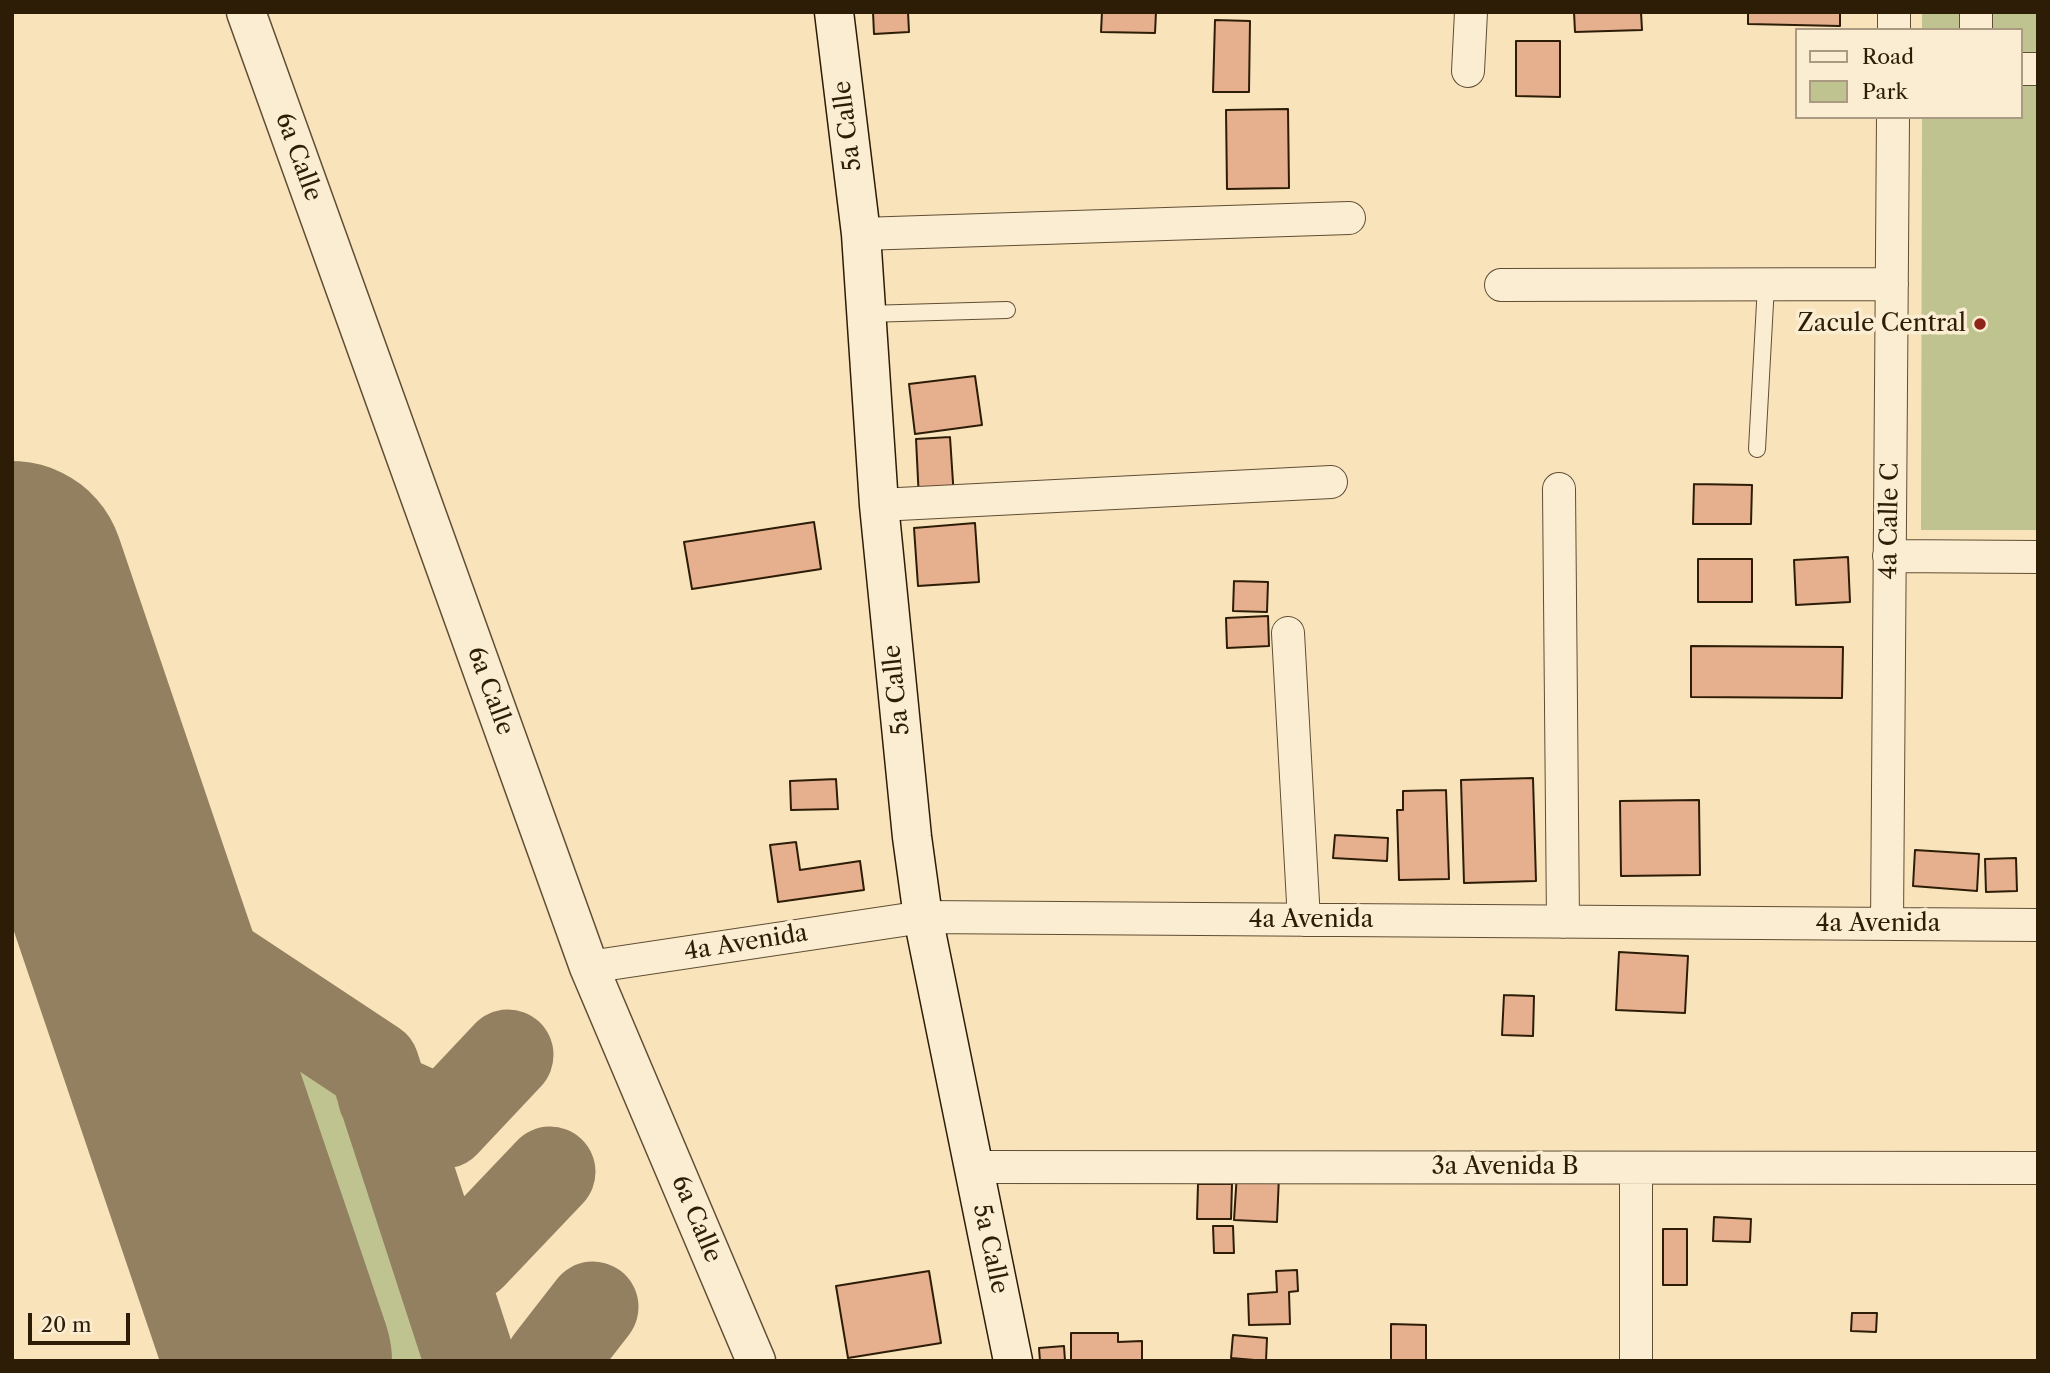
<!DOCTYPE html>
<style>
body{margin:0}
#map{position:relative;width:2050px;height:1373px;overflow:hidden;background:#f9e3ba;font-family:"Libre Caslon Text",serif}
canvas{display:block}
.frame{position:absolute;inset:0;border:14px solid #2d1d07;pointer-events:none}
.legend{position:absolute;left:1795px;top:28px;width:228px;height:91px;box-sizing:border-box;background:#fbedd2;border:2px solid #a99a81;margin:0;padding:9px 12px;list-style:none;font-size:21px;color:#2d1d07}
.legend li{display:flex;align-items:center;gap:14px;height:35px}
.legend b{width:35px;border:2px solid #a99a81}
.scale{position:absolute;left:28px;top:1313px;width:102px;height:32px;box-sizing:border-box;border:4px solid #2d1d07;border-top:0;padding-left:9px;font-size:21px;line-height:24px;white-space:nowrap;color:#2d1d07;-webkit-text-stroke:5px #fbedd2;paint-order:stroke}
</style>
<div id="map">
<canvas width="2050" height="1373"></canvas>
<div class="frame"></div>
<ul class="legend">
<li><b style="height:9px;background:#fbedd2"></b>Road</li>
<li><b style="height:19px;background:#bfc38f"></b>Park</li>
</ul>
<div class="scale">20 m</div>
</div>
<script>
const ctx = document.querySelector('canvas').getContext('2d');
ctx.lineJoin = 'round';
function fill(path, color) { ctx.fillStyle = color; ctx.fill(path, 'evenodd'); }
const poly = rows => new Path2D(rows.map(r => 'M' + r).join(''));
function stroke(path, color, width, dash) { ctx.strokeStyle = color; ctx.lineWidth = width; ctx.lineCap = dash ? 'butt' : 'round'; ctx.setLineDash(dash || []); ctx.stroke(path); }
function write(font, color, halo, rows, align = 'center') {
  ctx.font = font + ' "Libre Caslon Text",serif'; ctx.lineWidth = 7; ctx.setLineDash([]); ctx.textBaseline = 'middle'; ctx.strokeStyle = halo; ctx.fillStyle = color; for (const [text, x, y, turn = 0] of rows) {
    ctx.save(); ctx.translate(x, y); ctx.rotate((+turn || 0) * Math.PI / 180); ctx.textAlign = isNaN(turn) ? turn : align; if (halo) ctx.strokeText(text, 0, 0); ctx.fillText(text, 0, 0); ctx.restore();
  }
}
const green = poly([
 [1922,12,2038,12,2038,530,1921,530,1922,117,2020,117,2020,30,1922,30],
 [233,1019,251,1020,274,1027,312,1050,337,1076,416,1319,422,1361,320,1361,214,1028]
]);
const taxiway = poly([
 [123,900,374,1066,470,1361],
 [383,1096,444,1123,508,1055],
 [432,1243,471,1255,550,1172],
 [551,1361,593,1307]
]);
const runway = poly([
 [12,574,279,1361]
]);
const building = poly([
 [873,12,908,12,909,32,874,34,873,12],
 [1102,12,1156,12,1155,33,1101,32,1102,12],
 [1574,12,1641,12,1642,30,1575,32,1574,12],
 [1748,12,1840,12,1840,26,1748,24,1748,12],
 [1215,20,1250,21,1249,92,1213,92,1215,20],
 [1516,41,1560,41,1560,97,1516,96,1516,41],
 [1288,109,1289,188,1227,189,1226,110,1288,109],
 [975,376,982,425,915,434,909,384,975,376],
 [950,437,954,498,919,500,916,439,950,437],
 [1694,484,1752,485,1751,524,1693,524,1694,484],
 [814,522,821,569,692,589,684,542,814,522],
 [975,523,979,582,918,586,914,528,975,523],
 [1848,557,1850,602,1796,605,1794,560,1848,557],
 [1698,559,1752,559,1752,602,1698,602,1698,559],
 [1234,581,1268,582,1267,612,1233,611,1234,581],
 [1268,616,1269,646,1227,648,1226,618,1268,616],
 [1691,646,1843,647,1842,698,1691,697,1691,646],
 [1533,778,1536,881,1464,883,1461,780,1533,778],
 [836,779,838,809,791,810,790,781,836,779],
 [1446,790,1449,879,1399,880,1397,810,1403,810,1403,791,1446,790],
 [1699,800,1700,875,1621,876,1620,801,1699,800],
 [1335,835,1388,838,1387,861,1333,858,1335,835],
 [796,842,800,870,860,861,864,890,778,902,770,845,796,842],
 [1915,850,1979,854,1977,891,1913,886,1915,850],
 [2016,858,2017,891,1986,892,1985,859,2016,858],
 [1619,952,1688,956,1685,1013,1616,1010,1619,952],
 [1504,995,1534,996,1533,1036,1502,1035,1504,995],
 [1237,1173,1279,1176,1277,1222,1234,1220,1237,1173],
 [1198,1184,1232,1184,1231,1219,1197,1219,1198,1184],
 [1714,1217,1751,1219,1750,1242,1713,1241,1714,1217],
 [1213,1226,1233,1226,1234,1253,1214,1253,1213,1226],
 [1663,1229,1687,1229,1687,1285,1663,1285,1663,1229],
 [1297,1270,1298,1291,1289,1292,1290,1324,1249,1325,1248,1294,1277,1292,1276,1271,1297,1270],
 [929,1271,941,1343,848,1358,836,1286,929,1271],
 [1852,1313,1877,1313,1876,1332,1851,1331,1852,1313],
 [1391,1324,1426,1325,1426,1361,1391,1361,1391,1324],
 [1071,1333,1118,1333,1118,1342,1142,1341,1142,1361,1071,1361,1071,1333],
 [1233,1335,1267,1338,1266,1361,1231,1358,1233,1335],
 [1064,1346,1065,1361,1040,1361,1039,1348,1064,1346]
]);
const service = poly([
 [866,314,1007,310],
 [1757,449,1766,285]
]);
const minor = poly([
 [1894,30,1894,12],
 [1976,30,1976,12],
 [2020,69,2038,69],
 [1468,71,1471,12],
 [861,234,1349,218],
 [1501,285,1892,284],
 [1559,489,1563,922],
 [879,505,1331,482],
 [1889,556,2038,557],
 [1288,633,1304,920],
 [1887,924,1893,117],
 [589,967,923,917,2038,925],
 [973,1167,2038,1168],
 [1636,1361,1636,1168]
]);
const tertiary = poly([
 [246,12,589,967,756,1361]
]);
const secondary = poly([
 [834,12,861,234,879,505,912,837,923,917,1013,1361]
]);
const markers = [
 [1980,324,7,"#8f2418"]
];
const streetNames = [
 ["5a Calle",848,126,-97],
 ["6a Calle",298,157,70],
 ["4a Calle C",1890,521,-89],
 ["5a Calle",897,690,-96],
 ["6a Calle",490,691,70],
 ["4a Avenida",1311,920],
 ["4a Avenida",1878,924],
 ["4a Avenida",746,943,-9],
 ["3a Avenida B",1505,1167],
 ["6a Calle",696,1219,67],
 ["5a Calle",990,1249,78]
];
const poiNames = [
 ["Zacule Central",1966,324]
];
fill(green, '#bfc38f');
stroke(taxiway, '#938060', 91);
stroke(runway, '#938060', 226);
fill(building, '#e6b08f');
stroke(building, '#2d1d07', 2);
stroke(service, '#604e34', 18);
stroke(minor, '#604e34', 34);
stroke(tertiary, '#604e34', 41);
stroke(secondary, '#2d1d07', 41);
stroke(service, '#fbedd2', 16);
stroke(minor, '#fbedd2', 32);
stroke(tertiary, '#fbedd2', 38);
stroke(secondary, '#fbedd2', 38);
for (const [x, y, r, color] of markers) { const dot = new Path2D(); dot.arc(x, y, r, 0, 2 * Math.PI); ctx.fillStyle = color; ctx.fill(dot); stroke(dot, '#fbedd2', 2.5); }
write('24px', '#2d1d07', '#fbedd2', streetNames);
write('24px', '#2d1d07', '#fbedd2', poiNames, 'right');
</script>
